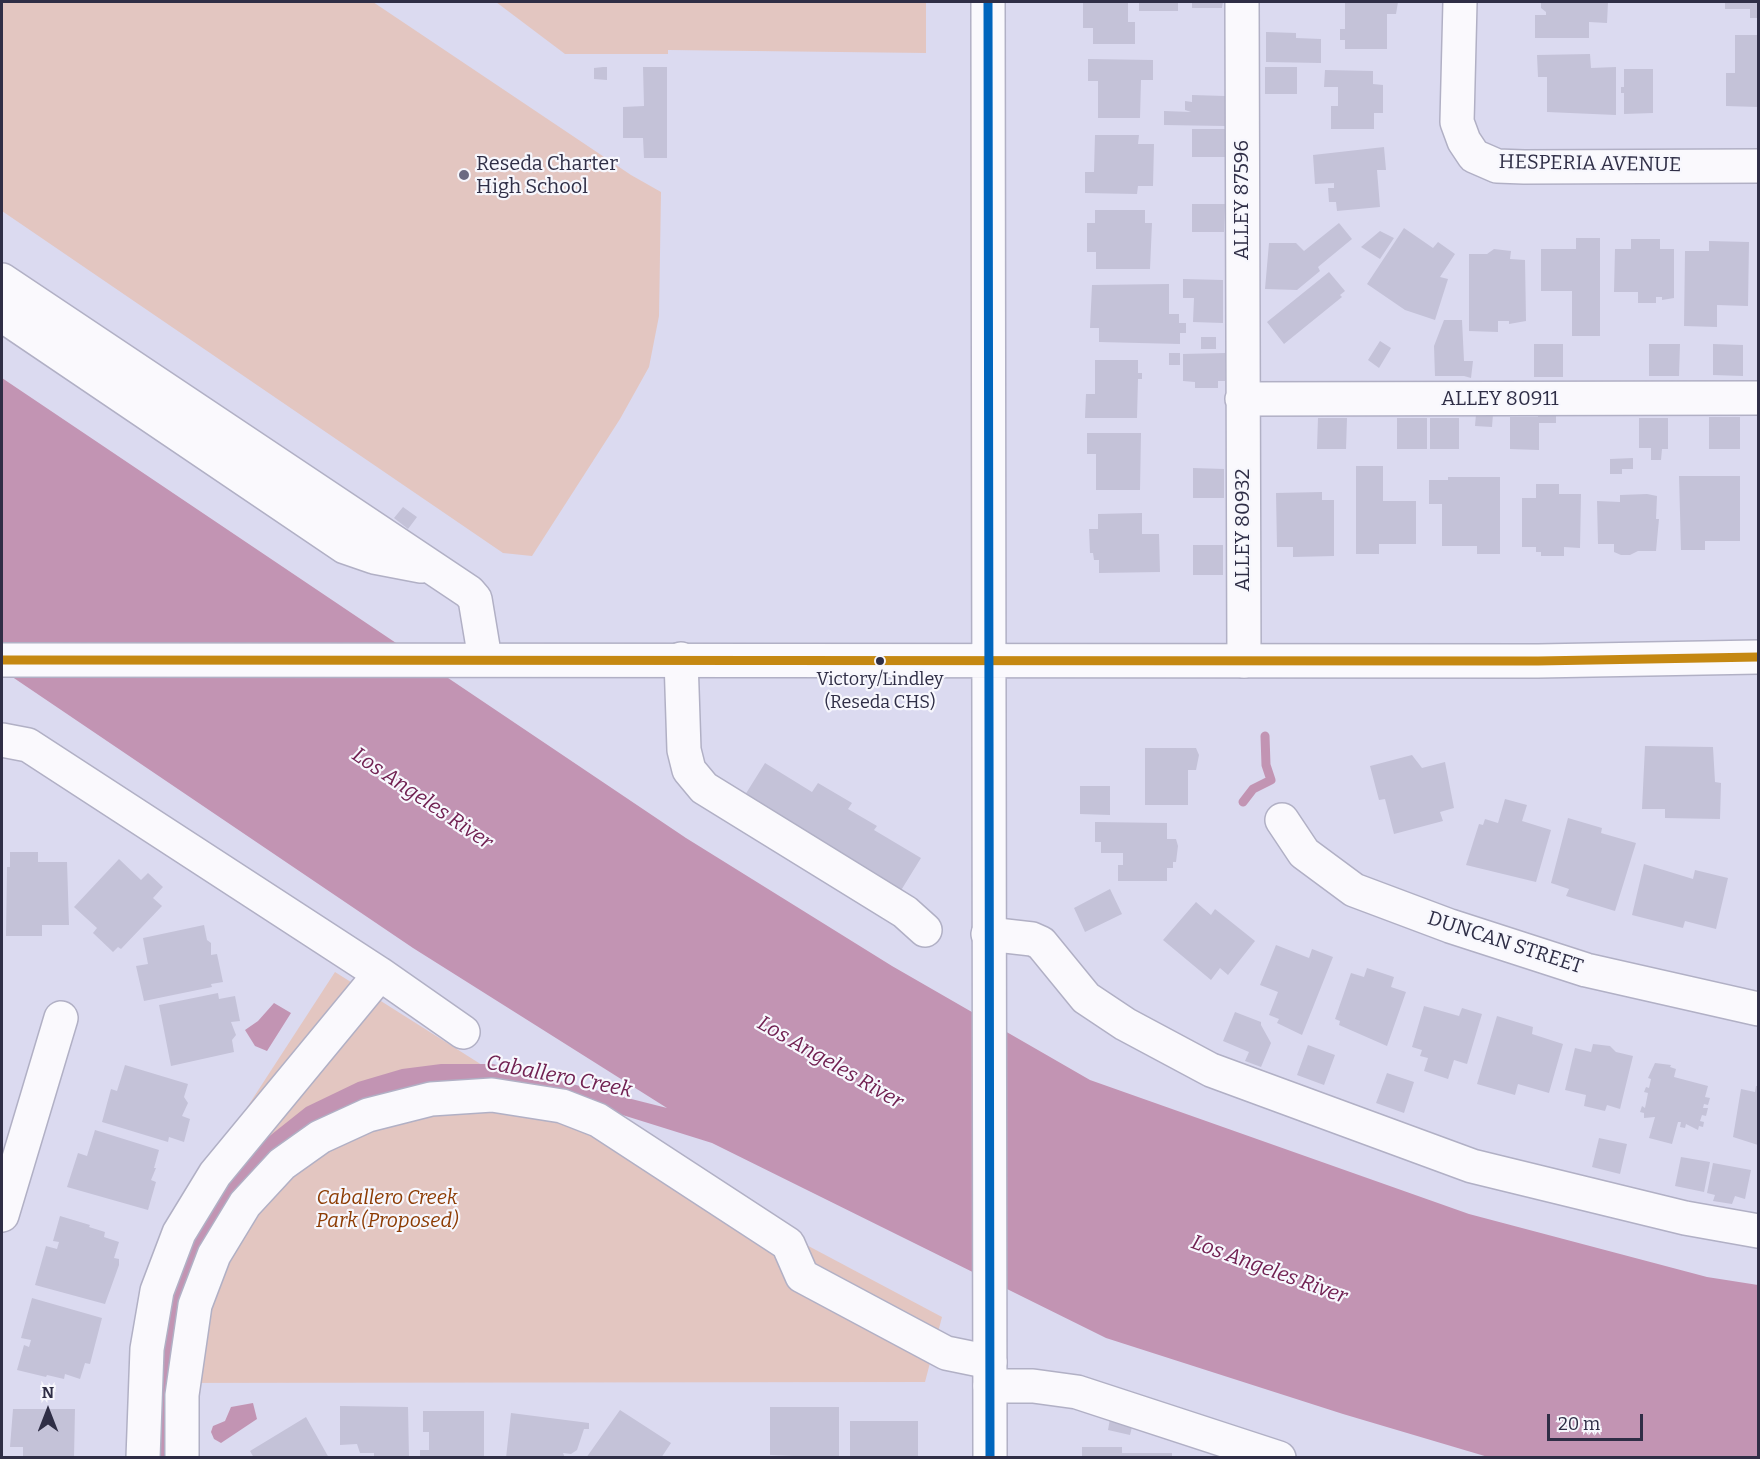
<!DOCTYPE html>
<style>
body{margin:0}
#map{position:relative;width:1760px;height:1459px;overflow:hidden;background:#dbdaf0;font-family:Bitter,serif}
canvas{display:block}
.frame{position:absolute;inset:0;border:3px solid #2f2e46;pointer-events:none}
.north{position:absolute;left:18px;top:1381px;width:60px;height:60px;-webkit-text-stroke:4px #f7f7fd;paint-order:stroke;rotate:0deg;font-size:16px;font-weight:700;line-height:24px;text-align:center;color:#2f2e46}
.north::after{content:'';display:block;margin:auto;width:21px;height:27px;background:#2f2e46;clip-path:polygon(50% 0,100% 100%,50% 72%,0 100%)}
.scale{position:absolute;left:1547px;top:1414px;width:96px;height:27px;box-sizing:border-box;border:3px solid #2f2e46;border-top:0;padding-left:8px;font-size:18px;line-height:21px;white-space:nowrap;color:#2f2e46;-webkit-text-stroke:4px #f7f7fd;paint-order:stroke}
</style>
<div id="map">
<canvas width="1760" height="1459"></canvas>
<div class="frame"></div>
<div class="north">N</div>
<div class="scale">20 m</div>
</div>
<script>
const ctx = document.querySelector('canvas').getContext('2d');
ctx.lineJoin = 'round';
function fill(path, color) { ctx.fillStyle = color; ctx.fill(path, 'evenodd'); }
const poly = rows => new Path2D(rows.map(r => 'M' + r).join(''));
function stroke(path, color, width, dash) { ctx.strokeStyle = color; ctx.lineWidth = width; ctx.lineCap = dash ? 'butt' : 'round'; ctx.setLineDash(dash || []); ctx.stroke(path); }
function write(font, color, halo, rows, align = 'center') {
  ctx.font = font + ' Bitter,serif'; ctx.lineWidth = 4.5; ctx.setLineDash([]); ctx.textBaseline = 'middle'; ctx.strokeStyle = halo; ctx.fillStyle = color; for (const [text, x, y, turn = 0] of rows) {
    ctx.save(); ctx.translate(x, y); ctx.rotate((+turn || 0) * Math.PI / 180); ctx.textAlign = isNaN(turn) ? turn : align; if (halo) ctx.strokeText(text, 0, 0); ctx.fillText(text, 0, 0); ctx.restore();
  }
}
const green = poly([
 [2,2,373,2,631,175,661,192,659,316,649,367,620,419,532,556,503,553,2,211],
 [496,2,926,2,926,53,668,50,668,54,565,54],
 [335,972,773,1249,799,1241,942,1317,925,1382,133,1383,181,1209]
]);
const water = poly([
 [2,378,686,838,892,966,1090,1080,1469,1214,1707,1277,1758,1285,1758,1457,1488,1457,1343,1414,1106,1338,712,1143,565,1097,440,1086,236,1200,171,1457,152,1457,158,1337,193,1230,257,1146,306,1107,358,1082,402,1069,441,1064,493,1064,667,1108,413,948,2,670],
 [274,1003,291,1013,267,1051,255,1046,245,1030,258,1021],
 [253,1403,257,1419,221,1443,214,1439,211,1432,213,1426,225,1421,231,1407]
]);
const stream = poly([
 [1243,802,1253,789,1271,780,1266,765,1265,736]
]);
const building = poly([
 [1083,2,1128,2,1128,22,1135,22,1135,44,1093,44,1093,28,1083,28],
 [1139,2,1178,2,1178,11,1139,11],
 [1192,2,1223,2,1222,8,1192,8],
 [1345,2,1398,2,1396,14,1387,14,1387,49,1345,49,1345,40,1340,40,1340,29,1345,29],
 [1541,2,1608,2,1607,23,1589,22,1589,38,1535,38,1535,15,1546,15,1546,12,1541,8],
 [1725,2,1758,2,1758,18,1750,18,1750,9,1725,9],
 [1266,32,1296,33,1296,38,1321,39,1321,63,1266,62],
 [1735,35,1758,35,1758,107,1726,106,1726,73,1735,73],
 [1590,54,1591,68,1616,67,1616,115,1547,112,1547,77,1538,77,1537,55],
 [1088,59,1153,60,1153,80,1141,80,1140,118,1098,118,1098,81,1088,81],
 [603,67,607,67,607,80,594,79,594,68],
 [643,67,667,67,667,158,644,158,643,138,623,138,623,107,644,106],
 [1265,67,1297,67,1297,94,1265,94],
 [1624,69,1653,69,1653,113,1624,114,1624,93,1621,93,1621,87,1624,87],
 [1325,70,1373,71,1373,84,1383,85,1383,113,1374,113,1374,129,1331,129,1331,106,1338,106,1338,87,1324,87],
 [1192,95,1225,96,1225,126,1164,125,1164,111,1191,112,1185,110,1185,101,1192,102],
 [1192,129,1225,129,1225,157,1192,157],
 [1095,135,1139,135,1138,144,1154,144,1153,186,1138,186,1137,194,1085,193,1085,172,1094,172],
 [1384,147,1386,170,1377,170,1380,207,1337,211,1336,202,1329,202,1328,188,1334,188,1334,183,1315,184,1313,155],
 [1192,204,1225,204,1224,232,1192,232],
 [1095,210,1145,210,1145,223,1152,223,1150,269,1096,269,1096,252,1087,252,1087,223,1095,223],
 [1339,223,1352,239,1318,267,1320,271,1297,290,1265,289,1269,243,1296,243,1304,251],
 [1404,228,1433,248,1438,242,1455,254,1440,277,1448,279,1435,320,1405,310,1367,284],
 [1380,231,1394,238,1380,259,1361,247],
 [1576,238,1600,238,1600,336,1572,336,1572,291,1541,291,1541,249,1576,249],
 [1631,239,1660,239,1660,249,1674,249,1674,298,1662,300,1662,297,1656,297,1656,303,1638,303,1638,292,1614,292,1615,249,1631,249],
 [1709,241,1749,242,1748,306,1717,305,1717,327,1684,326,1685,251,1709,251],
 [1494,249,1511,251,1510,259,1525,260,1526,321,1509,324,1509,321,1498,321,1498,332,1469,331,1469,254,1487,254],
 [1329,272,1345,291,1340,295,1342,297,1284,344,1267,322],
 [1183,279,1223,280,1223,323,1193,322,1194,298,1183,298],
 [1169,284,1169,314,1179,314,1179,323,1186,323,1186,333,1180,333,1180,344,1099,342,1099,328,1090,328,1092,285],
 [1444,320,1462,320,1464,361,1473,361,1471,378,1464,376,1435,376,1434,346],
 [1201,337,1216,337,1216,349,1201,349],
 [1380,341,1391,348,1379,368,1368,360],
 [1534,344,1563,344,1563,377,1534,377],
 [1649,344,1680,344,1679,376,1649,376],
 [1713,344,1743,345,1743,376,1713,375],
 [1169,353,1180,353,1180,365,1169,365],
 [1225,353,1225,381,1218,381,1218,388,1195,388,1195,382,1183,381,1183,354],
 [1095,360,1138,360,1138,373,1142,373,1142,379,1138,379,1137,418,1085,418,1086,394,1095,394],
 [1476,414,1493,414,1492,427,1475,426],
 [1538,414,1556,414,1556,423,1539,423,1539,450,1510,449,1510,417,1538,417],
 [1709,417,1740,417,1740,449,1709,449],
 [1318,418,1347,418,1346,449,1317,449],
 [1397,418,1427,418,1427,449,1397,449],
 [1430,418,1459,418,1459,449,1430,449],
 [1639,418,1668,418,1668,449,1662,449,1661,460,1651,460,1651,448,1639,448],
 [1087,433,1141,433,1140,490,1096,490,1096,454,1087,454],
 [1633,458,1633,469,1622,469,1622,474,1610,474,1610,459],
 [1356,466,1383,466,1383,501,1416,501,1416,544,1379,544,1379,554,1356,554],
 [1193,468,1224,469,1224,498,1193,498],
 [1679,476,1740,476,1740,541,1705,541,1705,550,1681,550],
 [1448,477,1500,477,1500,554,1477,554,1477,546,1442,546,1442,504,1429,504,1429,480,1448,480],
 [1536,484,1559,484,1559,494,1581,494,1580,548,1564,547,1564,556,1541,556,1541,552,1536,552,1536,547,1522,547,1522,498,1536,498],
 [1322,492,1322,500,1334,500,1334,556,1293,557,1293,547,1277,547,1276,493],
 [1647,494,1657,496,1656,519,1659,519,1656,551,1638,551,1630,555,1621,555,1614,552,1614,544,1598,544,1597,501,1620,502,1620,495],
 [403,507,417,517,408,529,394,518],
 [1142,513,1142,534,1159,534,1160,572,1099,573,1099,560,1094,560,1093,553,1090,553,1089,529,1098,529,1098,514],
 [1193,545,1223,545,1223,575,1193,575],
 [1645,746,1713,747,1715,782,1721,783,1720,819,1665,818,1665,809,1642,809],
 [1145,748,1196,748,1199,755,1196,770,1188,770,1188,805,1145,805],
 [1412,755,1422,768,1445,762,1454,808,1440,812,1443,821,1394,834,1385,799,1379,800,1370,766],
 [765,763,812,792,818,783,852,803,848,809,877,826,874,830,921,858,900,892,745,795],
 [1080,786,1110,786,1110,815,1080,814],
 [1505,799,1527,805,1522,821,1551,830,1536,882,1466,865,1479,824,1483,825,1485,819,1498,823],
 [1568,818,1602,828,1601,833,1636,843,1615,911,1566,896,1569,889,1551,883],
 [1095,822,1167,823,1167,839,1176,839,1178,846,1176,862,1173,862,1173,868,1167,868,1167,881,1118,881,1118,865,1123,865,1123,853,1101,853,1101,842,1095,842],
 [10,852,38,852,38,862,67,862,69,925,42,925,42,936,6,936,7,867,10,867],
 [119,859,141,880,148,873,163,887,153,898,162,906,121,949,118,947,113,952,93,933,97,928,74,907],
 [1644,864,1693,879,1695,870,1728,878,1716,929,1685,921,1683,928,1632,915],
 [1110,889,1122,914,1085,932,1074,908],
 [1196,902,1211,915,1215,909,1255,941,1228,975,1220,968,1211,980,1163,940],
 [204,925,207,940,211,943,211,955,217,954,223,982,211,984,212,987,144,1001,136,966,148,964,143,938],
 [1276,945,1309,958,1312,949,1333,957,1302,1035,1277,1023,1279,1019,1269,1015,1278,992,1260,985],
 [1367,968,1394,977,1391,987,1406,992,1387,1046,1339,1025,1340,1021,1335,1019,1351,973,1364,977],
 [218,993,219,999,235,996,240,1021,231,1022,236,1035,232,1040,234,1052,171,1066,159,1005],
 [1424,1006,1459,1016,1462,1008,1482,1014,1467,1064,1454,1060,1448,1079,1424,1071,1428,1058,1420,1056,1422,1050,1412,1047],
 [1235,1012,1261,1022,1261,1025,1271,1043,1261,1067,1245,1061,1249,1052,1223,1041],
 [1497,1016,1533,1027,1532,1034,1563,1044,1549,1093,1518,1084,1515,1095,1477,1084],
 [1593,1044,1610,1046,1616,1052,1633,1056,1620,1109,1607,1105,1605,1111,1584,1106,1586,1095,1565,1090,1575,1048,1591,1052],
 [1308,1045,1335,1055,1324,1085,1297,1075],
 [1655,1063,1671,1065,1670,1067,1676,1069,1674,1077,1708,1086,1705,1097,1710,1098,1708,1105,1704,1104,1703,1108,1708,1108,1706,1116,1702,1115,1700,1121,1704,1122,1703,1127,1699,1126,1698,1130,1686,1124,1685,1128,1680,1127,1681,1122,1678,1122,1672,1144,1649,1138,1655,1117,1644,1118,1644,1113,1640,1112,1642,1106,1645,1108,1648,1093,1644,1092,1646,1087,1649,1088,1651,1079,1648,1078],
 [125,1065,188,1084,184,1097,188,1103,182,1116,190,1119,184,1142,169,1137,168,1142,102,1122,111,1089,117,1091],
 [1387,1073,1414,1082,1404,1113,1376,1103],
 [1756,1086,1758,1086,1758,1145,1733,1137,1741,1089,1755,1092],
 [95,1130,159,1150,154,1168,156,1168,151,1180,156,1182,148,1210,67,1187,78,1153,87,1156],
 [1599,1138,1627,1144,1620,1174,1592,1167],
 [1681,1157,1710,1162,1704,1192,1675,1186],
 [1713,1163,1751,1170,1745,1199,1735,1196,1732,1204,1713,1201,1715,1195,1707,1193],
 [60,1216,90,1225,89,1227,105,1232,104,1237,119,1242,114,1258,119,1259,119,1265,105,1304,35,1285,46,1246,57,1249,59,1242,53,1241],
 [32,1298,102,1318,90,1364,85,1363,80,1379,65,1374,64,1379,47,1375,46,1377,17,1370,24,1345,29,1347,31,1340,21,1338],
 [340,1406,408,1407,409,1458,374,1458,374,1453,360,1453,357,1444,340,1445],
 [770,1407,839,1407,839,1458,770,1455],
 [13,1409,75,1409,74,1458,23,1458,23,1447,10,1447],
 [620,1410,671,1443,661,1458,586,1458],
 [423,1411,484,1411,484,1458,420,1458,420,1450,429,1450,429,1432,423,1432],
 [511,1413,589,1423,589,1429,584,1429,577,1450,571,1454,563,1453,565,1458,506,1458],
 [306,1417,329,1458,254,1458,250,1451],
 [1110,1419,1133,1423,1130,1435,1108,1430],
 [850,1421,918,1421,918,1458,850,1458],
 [1082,1447,1122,1447,1122,1453,1172,1453,1172,1458,1082,1458]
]);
const minor = poly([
 [1242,2,1244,661],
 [1460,2,1457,122,1464,141,1474,156,1497,166,1524,167,1758,166],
 [2,280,469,592,475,599,485,659],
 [2,315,345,547,374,557,421,566],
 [1242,399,1758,398],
 [681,659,684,750,689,770,704,788,905,912,925,930],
 [2,740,28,745,380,974,463,1032],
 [1282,820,1304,853,1354,890,1450,926,1586,970,1758,1009],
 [988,934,1032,939,1041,943,1086,998,1125,1024,1211,1070,1472,1166,1685,1218,1758,1231],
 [2,1215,61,1018],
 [990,1386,1033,1386,1077,1392,1279,1458],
 [143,1458,147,1349,157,1291,179,1233,215,1174,380,974],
 [182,1458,182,1395,195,1305,214,1255,245,1204,282,1164,320,1137,368,1115,431,1099,492,1095,562,1106,598,1120,788,1244,802,1276,946,1353,990,1362]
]);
const major = poly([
 [988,2,990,1458],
 [2,660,1538,661,1758,657]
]);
const bus1 = poly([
 [2,660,1538,661,1758,657]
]);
const bus2 = poly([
 [988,2,990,1458]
]);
const markers = [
 [464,175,6,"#6b6a82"],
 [880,661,5,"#2f2e46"]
];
const busNames = [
 ["Victory/Lindley",880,680],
 ["(Reseda CHS)",880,703]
];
const poiNames = [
 ["Reseda Charter",476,164],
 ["High School",476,187]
];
const streetNames = [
 ["HESPERIA AVENUE",1590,164,1],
 ["ALLEY 87596",1242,200,-90],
 ["ALLEY 80911",1500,399],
 ["ALLEY 80932",1243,530,-90],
 ["DUNCAN STREET",1505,943,18]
];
const parkNames = [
 ["Caballero Creek",387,1198],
 ["Park (Proposed)",387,1221]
];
const waterNames = [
 ["Los Angeles River",422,799,34],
 ["Los Angeles River",830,1063,30],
 ["Caballero Creek",559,1077,11],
 ["Los Angeles River",1269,1270,20]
];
fill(green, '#e3c6c1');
fill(water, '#c294b3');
stroke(stream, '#c294b3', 9);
fill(building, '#c4c2d8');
stroke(minor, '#b1b0c5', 36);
stroke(major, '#b1b0c5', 36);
stroke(minor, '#faf9fd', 33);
stroke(major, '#faf9fd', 33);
stroke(bus1, '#c58812', 9);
stroke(bus2, '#0065bd', 9);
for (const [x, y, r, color] of markers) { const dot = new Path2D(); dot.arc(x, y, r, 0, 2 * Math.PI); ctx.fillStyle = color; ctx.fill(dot); stroke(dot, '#f7f7fd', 2); }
write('18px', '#2f2e46', '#f7f7fd', busNames);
write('20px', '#2f2e46', '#f7f7fd', poiNames, 'left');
write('20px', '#2f2e46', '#f7f7fd', streetNames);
write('italic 20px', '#8d3c04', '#f7f7fd', parkNames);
write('italic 21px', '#712152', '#f7f7fd', waterNames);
</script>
